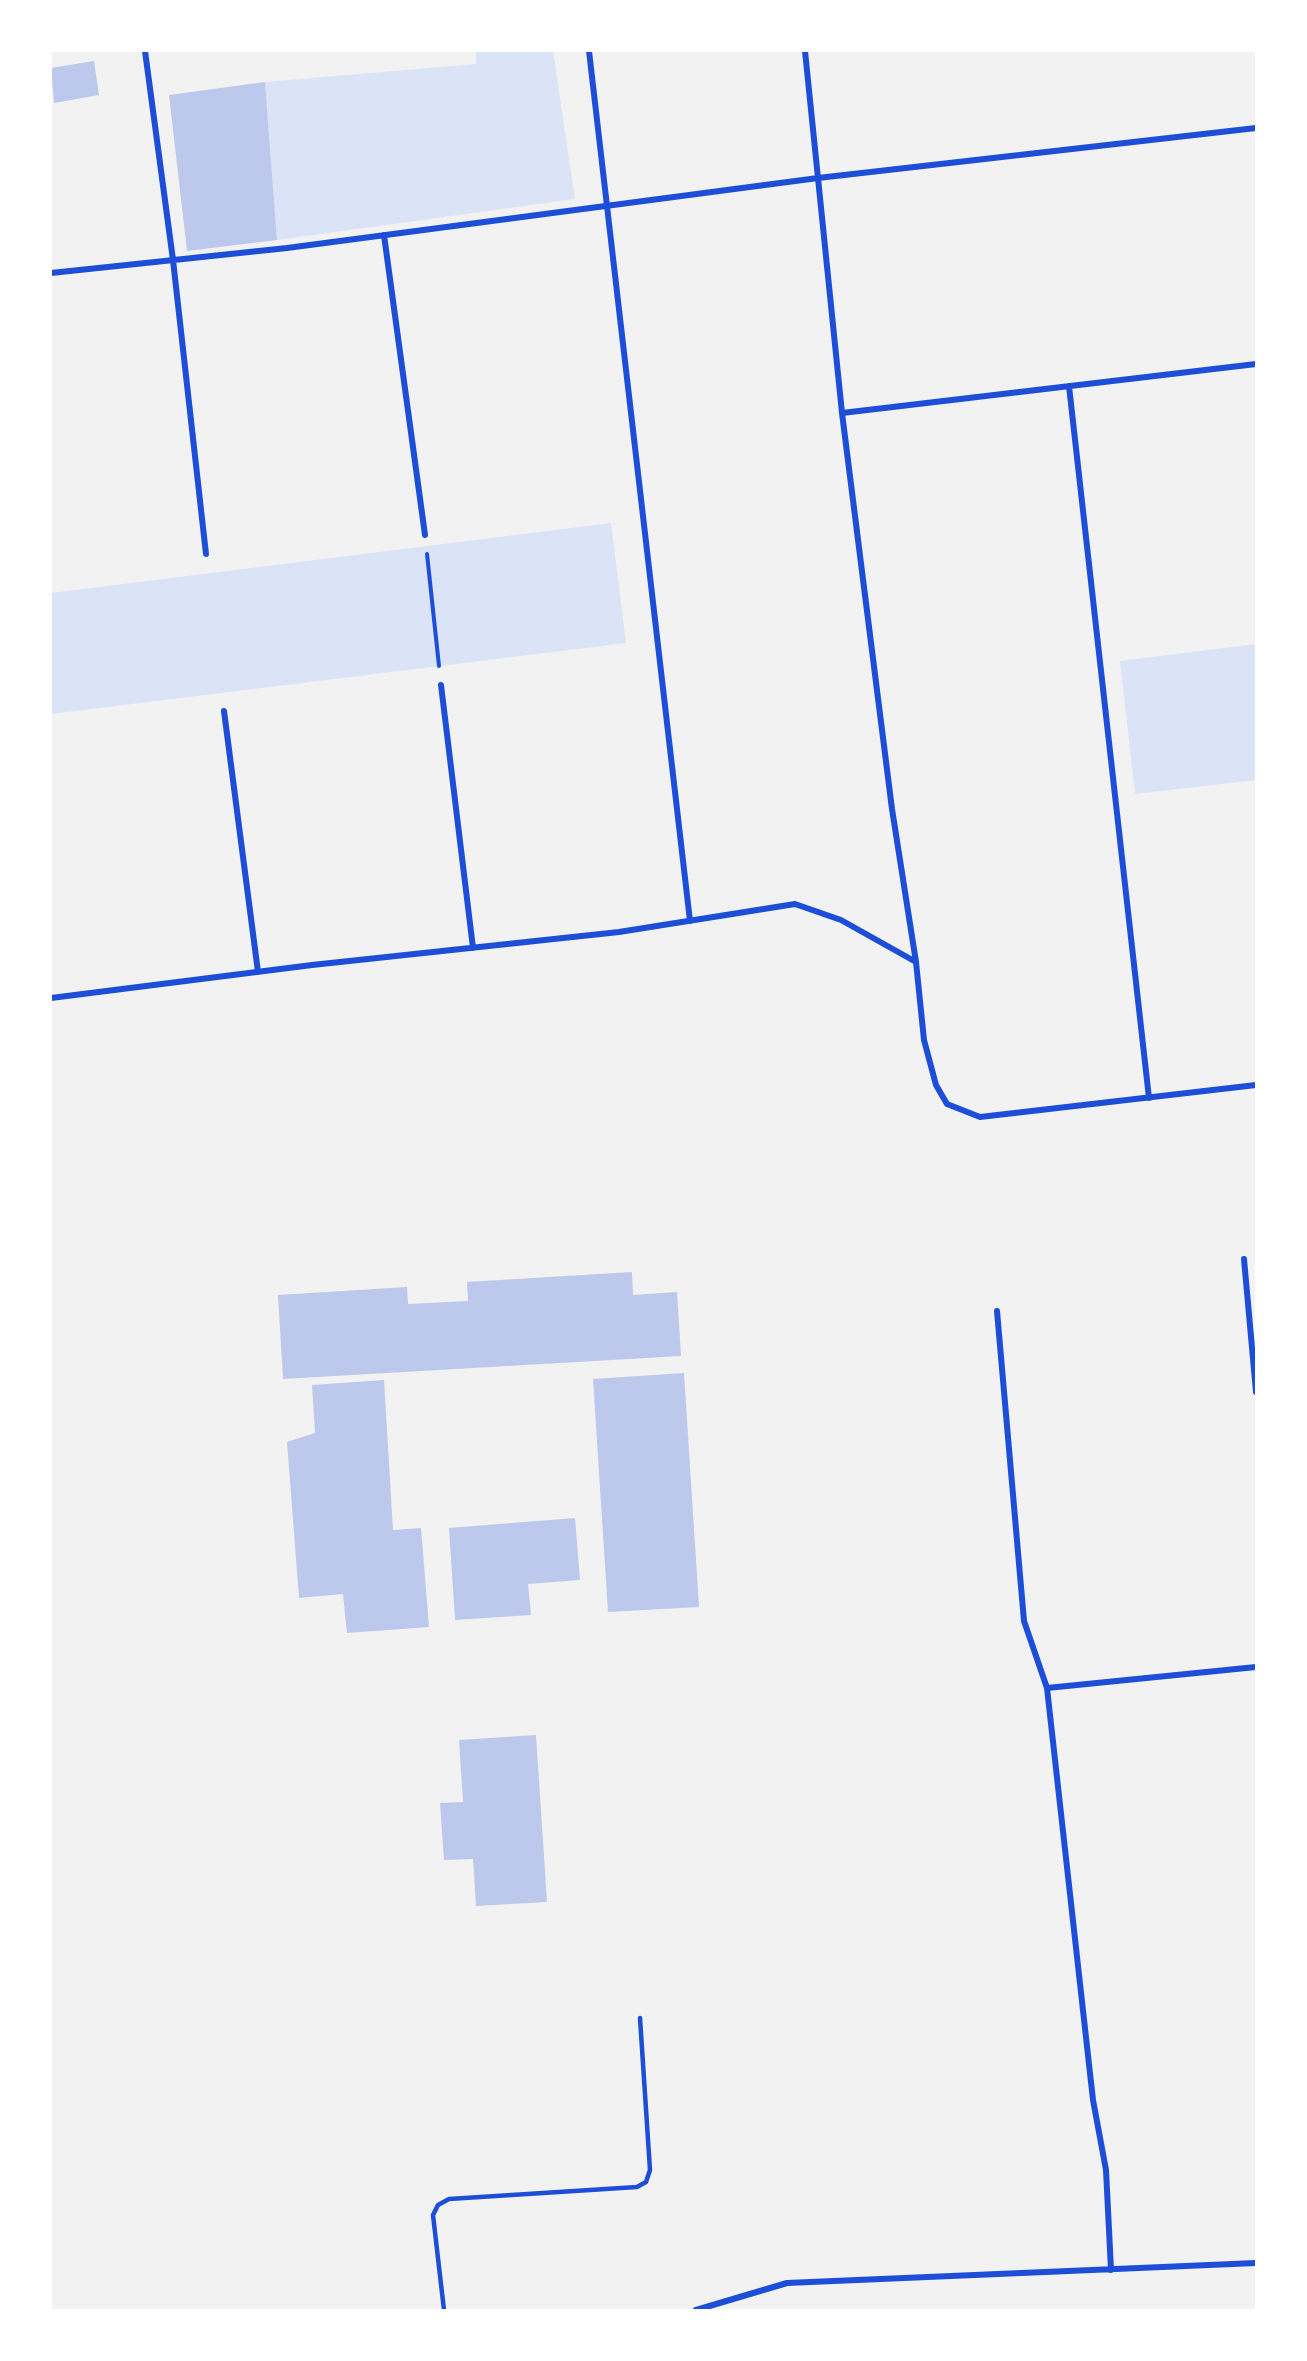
<!DOCTYPE html>
<style>
body{margin:0}
#map{position:relative;width:1307px;height:2361px;overflow:hidden;background:#f2f2f2;font-family:"PT Sans",sans-serif}
canvas{display:block}
.frame{position:absolute;inset:0;border:52px solid #fff;pointer-events:none}
</style>
<div id="map">
<canvas width="1307" height="2361"></canvas>
<div class="frame"></div>
</div>
<script>
const ctx = document.querySelector('canvas').getContext('2d');
ctx.lineJoin = 'round';
function fill(path, color) { ctx.fillStyle = color; ctx.fill(path, 'evenodd'); }
const poly = rows => new Path2D(rows.map(r => 'M' + r).join(''));
function stroke(path, color, width, dash) { ctx.strokeStyle = color; ctx.lineWidth = width; ctx.lineCap = dash ? 'butt' : 'round'; ctx.setLineDash(dash || []); ctx.stroke(path); }
const green = poly([
 [476,51,553,51,575,199,277,240,265,82,476,64],
 [611,523,626,643,51,714,51,593],
 [1256,644,1256,780,1135,794,1120,661]
]);
const building = poly([
 [94,61,99,95,54,103,51,68],
 [265,82,277,240,187,251,169,95],
 [632,1272,633,1295,677,1292,681,1356,283,1379,278,1295,407,1287,408,1304,468,1301,467,1282],
 [684,1373,699,1607,608,1612,593,1379],
 [384,1380,393,1530,421,1528,429,1627,347,1633,343,1594,299,1598,287,1442,315,1433,312,1385],
 [575,1518,580,1580,528,1584,531,1615,455,1620,449,1528],
 [536,1735,547,1902,476,1906,473,1859,444,1860,440,1803,463,1802,459,1740]
]);
const path = poly([
 [427,554,439,666]
]);
const service = poly([
 [444,2310,433,2215,438,2205,449,2199,637,2187,646,2182,650,2170,640,2018]
]);
const minor = poly([
 [145,51,173,260,206,554],
 [589,51,690,921],
 [805,51,842,413,892,809,916,962,924,1040,936,1085,947,1104,980,1117,1256,1085],
 [384,235,425,535],
 [51,273,287,248,818,178,1256,128],
 [1069,386,1149,1098],
 [842,413,1256,364],
 [441,685,473,948],
 [224,711,258,972],
 [51,998,312,965,619,932,795,904,841,920,916,962],
 [1244,1259,1256,1392],
 [997,1311,1024,1621,1047,1688,1093,2100,1106,2170,1111,2270],
 [1047,1688,1256,1667],
 [696,2310,787,2283,1256,2263]
]);
fill(green, '#dbe4f7');
fill(building, '#bdc9ec');
stroke(path, '#1d4ed8', 4);
stroke(service, '#1d4ed8', 4.5);
stroke(minor, '#1d4ed8', 6);
</script>
